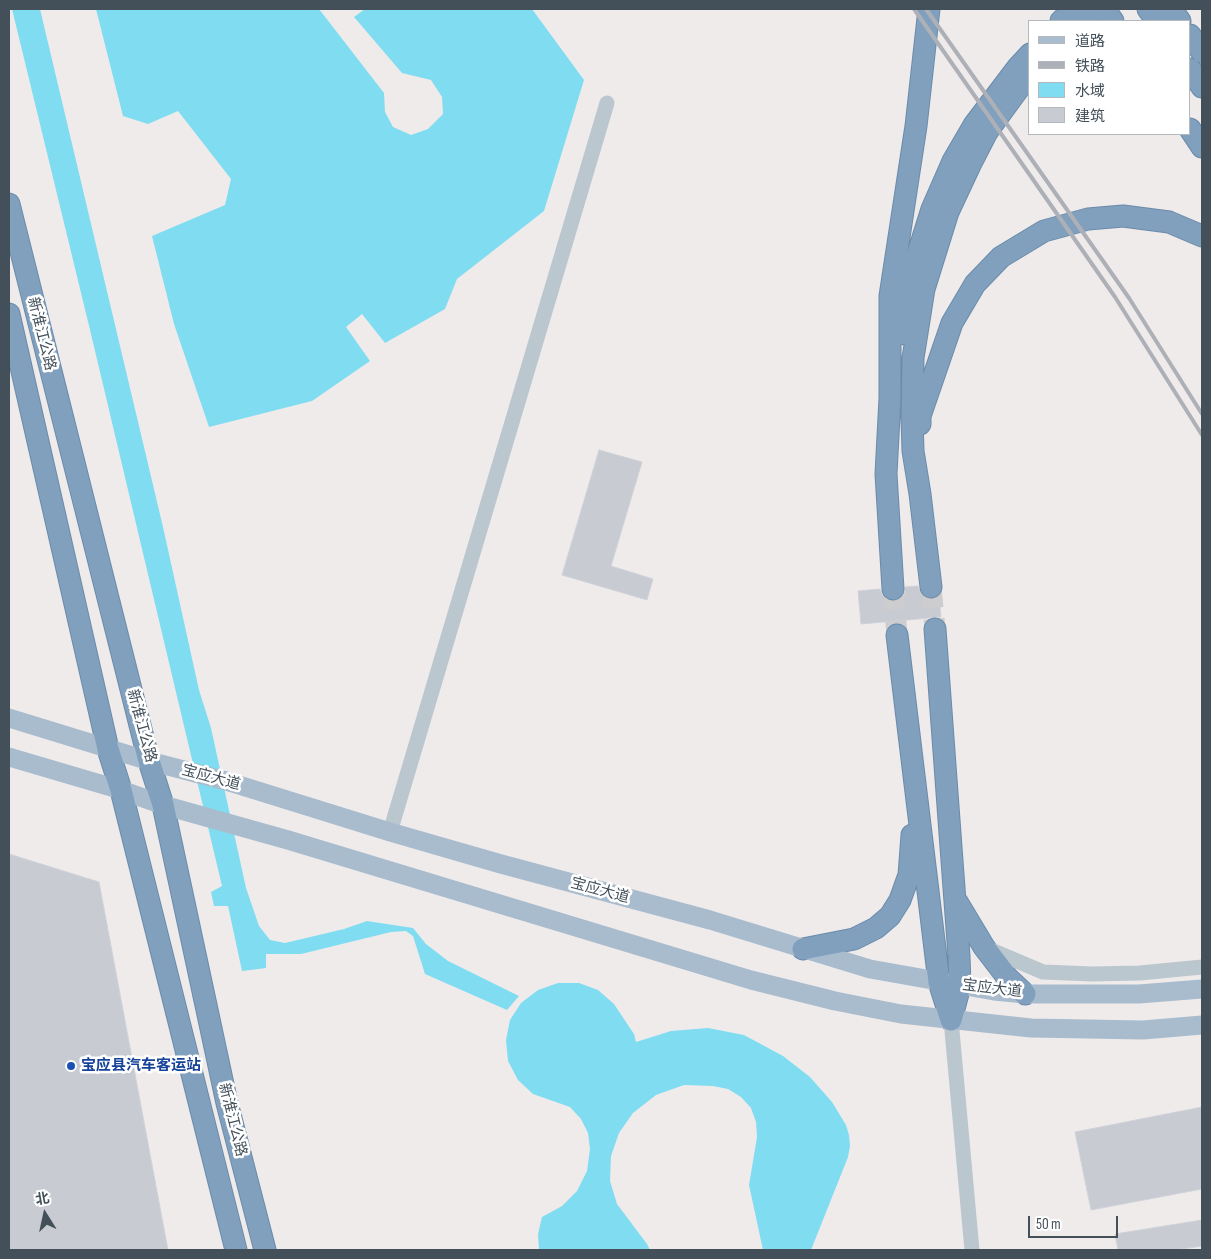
<!DOCTYPE html>
<meta charset="utf-8">
<style>
body{margin:0}
#map{position:relative;width:1211px;height:1259px;overflow:hidden;background:#efebeb;font-family:"Sofia Sans Condensed","Noto Sans SC",sans-serif}
canvas{display:block}
.frame{position:absolute;inset:0;border:10px solid #43505a;pointer-events:none}
.legend{position:absolute;left:1028px;top:20px;width:162px;height:115px;box-sizing:border-box;background:#fff;border:1px solid #b4b9bd;margin:0;padding:6px 9px;list-style:none;font-size:15px;color:#43505a}
.legend li{display:flex;align-items:center;gap:10px;height:25px}
.legend b{width:25px;border:1px solid #b4b9bd}
.north{position:absolute;left:20px;top:1189px;width:50px;height:50px;-webkit-text-stroke:4px #fff;paint-order:stroke;rotate:350deg;font-size:14px;font-weight:700;line-height:20px;text-align:center;color:#43505a}
.north::after{content:'';display:block;margin:auto;width:18px;height:22px;background:#43505a;clip-path:polygon(50% 0,100% 100%,50% 72%,0 100%)}
.scale{position:absolute;left:1028px;top:1216px;width:90px;height:22px;box-sizing:border-box;border:2px solid #43505a;border-top:0;padding-left:6px;font-size:15px;line-height:18px;white-space:nowrap;color:#43505a;-webkit-text-stroke:4px #fff;paint-order:stroke}
</style>
<div id="map">
<canvas width="1211" height="1259"></canvas>
<div class="frame"></div>
<ul class="legend">
<li><b style="height:6px;background:#a9bccd"></b>道路</li>
<li><b style="height:6px;background:#adb1b7"></b>铁路</li>
<li><b style="height:14px;background:#80dcf0"></b>水域</li>
<li><b style="height:14px;background:#c8cbd1"></b>建筑</li>
</ul>
<div class="north">北</div>
<div class="scale">50 m</div>
</div>
<script>
const ctx = document.querySelector('canvas').getContext('2d');
ctx.lineJoin = 'round';
function fill(path, color) { ctx.fillStyle = color; ctx.fill(path, 'evenodd'); }
const poly = rows => new Path2D(rows.map(r => 'M' + r).join(''));
function stroke(path, color, width, dash) { ctx.strokeStyle = color; ctx.lineWidth = width; ctx.lineCap = dash ? 'butt' : 'round'; ctx.setLineDash(dash || []); ctx.stroke(path); }
function write(font, color, halo, rows, align = 'center') {
  ctx.font = font + ' "Sofia Sans Condensed","Noto Sans SC",sans-serif'; ctx.lineWidth = 5; ctx.setLineDash([]); ctx.textBaseline = 'middle'; ctx.strokeStyle = halo; ctx.fillStyle = color; for (const [text, x, y, turn = 0] of rows) {
    ctx.save(); ctx.translate(x, y); ctx.rotate((+turn || 0) * Math.PI / 180); ctx.textAlign = isNaN(turn) ? turn : align; if (halo) ctx.strokeText(text, 0, 0); ctx.fillText(text, 0, 0); ctx.restore();
  }
}
const water = poly([
 [12,9,40,9,163,527,199,690,211,728,246,888,259,926,270,940,285,943,344,929,367,921,413,928,426,944,448,961,519,996,507,1010,425,974,413,936,406,931,391,932,301,954,266,954,266,968,242,971,228,906,214,906,211,892,222,886,91,334],
 [96,9,319,9,384,93,385,112,393,127,411,135,428,129,443,114,442,97,431,80,402,73,354,17,365,9,532,9,584,80,544,211,457,279,445,309,385,343,362,314,346,327,370,361,312,401,209,427,174,324,152,236,225,205,231,179,178,111,148,124,123,116],
 [558,983,579,983,598,990,614,1004,634,1034,636,1042,671,1031,708,1028,744,1035,783,1056,810,1077,832,1102,846,1125,849,1135,850,1146,848,1157,811,1250,763,1250,749,1185,757,1137,756,1122,751,1108,741,1097,728,1089,713,1086,684,1085,656,1095,633,1113,619,1133,611,1156,610,1181,617,1204,647,1244,650,1250,539,1250,538,1234,542,1217,562,1206,577,1191,587,1171,590,1149,588,1133,581,1119,570,1107,533,1094,518,1080,508,1061,506,1040,510,1020,521,1003,538,990]
]);
const building = poly([
 [599,450,642,462,611,566,653,579,647,600,562,575,599,450],
 [918,586,921,594,926,598,933,599,939,596,941,617,861,624,858,591,880,589,882,595,887,600,894,601,899,600,904,595,905,587,918,586],
 [9,854,99,882,168,1250,9,1250,9,854],
 [1202,1107,1202,1189,1091,1210,1075,1132,1202,1107],
 [1202,1220,1202,1246,1175,1250,1118,1250,1115,1234,1202,1220]
]);
const highwayTunnel = poly([
 [931,587,935,629],
 [893,589,897,635]
]);
const minor = poly([
 [390,832,607,103],
 [984,947,1043,972,1092,974,1140,973,1202,967],
 [951,1020,972,1250]
]);
const major = poly([
 [9,718,149,761,226,781,390,832,501,864,710,920,870,969,994,991,1025,994,1139,994,1202,989],
 [9,757,121,790,163,805,288,840,751,980,835,1001,901,1014,1031,1028,1143,1030,1202,1025]
]);
const highway = poly([
 [1104,9,1113,21],
 [1148,9,1157,21],
 [1171,9,1180,21],
 [1061,21,1074,9],
 [1079,21,1096,9],
 [1190,35,1202,52],
 [1190,69,1202,87],
 [1190,129,1202,147],
 [9,204,149,761,163,805,227,1103,265,1250],
 [9,314,108,749,121,790,236,1250],
 [900,334,909,282,932,209,953,161,974,125,1018,67,1030,54],
 [920,424,920,416,952,323,975,284,1001,257,1044,231,1088,219,1123,216,1169,222,1202,236],
 [931,587,920,494,913,451,912,418,913,358,924,289,948,212,970,165,987,132,1030,73],
 [893,589,886,474,890,398,890,296,916,126,929,9],
 [935,629,959,956,960,986,951,1020],
 [897,635,939,982,951,1020],
 [957,902,984,947,1007,977,1025,994],
 [803,949,854,939,876,928,890,916,900,900,909,875,912,835]
]);
const rail = poly([
 [914,9,1115,297,1202,435],
 [926,9,1129,298,1202,414]
]);
const markers = [
 [71,1066,5,"#1a4fb4"]
];
const streetNames = [
 ["新淮江公路",41,334,76],
 ["新淮江公路",141,726,75],
 ["宝应大道",211,778,15],
 ["宝应大道",600,891,15],
 ["宝应大道",992,989,7],
 ["新淮江公路",232,1120,76]
];
const transitNames = [
 ["宝应县汽车客运站",81,1066]
];
fill(water, '#80dcf0');
fill(building, '#c8cbd1');
stroke(building, '#cfd2d8', 1);
stroke(highwayTunnel, '#cdccce', 21, [21, 11]);
stroke(highway, '#6b8baa', 23);
stroke(minor, '#bbc7cf', 15);
stroke(major, '#a9bccd', 19);
stroke(highway, '#80a0be', 21);
stroke(rail, '#adb1b7', 4);
for (const [x, y, r, color] of markers) { const dot = new Path2D(); dot.arc(x, y, r, 0, 2 * Math.PI); ctx.fillStyle = color; ctx.fill(dot); stroke(dot, '#fff', 2); }
write('15px', '#43505a', '#fff', streetNames);
write('bold 15px', '#164399', '#fff', transitNames, 'left');
</script>
